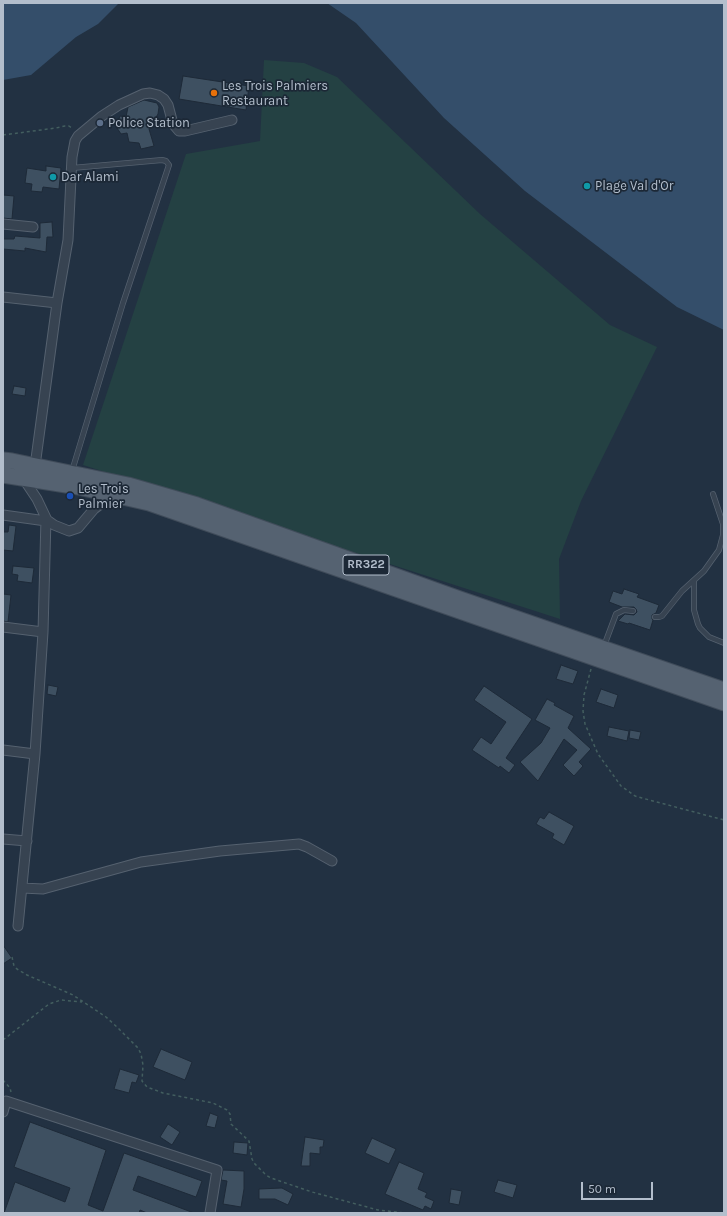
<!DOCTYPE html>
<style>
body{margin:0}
#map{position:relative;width:727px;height:1216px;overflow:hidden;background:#223142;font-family:Karla,sans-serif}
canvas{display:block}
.frame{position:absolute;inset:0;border:4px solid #b3becc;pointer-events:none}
.scale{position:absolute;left:581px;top:1182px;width:72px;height:18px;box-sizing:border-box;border:2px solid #b3becc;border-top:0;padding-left:5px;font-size:12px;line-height:14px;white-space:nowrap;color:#b3becc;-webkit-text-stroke:3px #1c2836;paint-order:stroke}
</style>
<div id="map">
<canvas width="727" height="1216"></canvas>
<div class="frame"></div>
<div class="scale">50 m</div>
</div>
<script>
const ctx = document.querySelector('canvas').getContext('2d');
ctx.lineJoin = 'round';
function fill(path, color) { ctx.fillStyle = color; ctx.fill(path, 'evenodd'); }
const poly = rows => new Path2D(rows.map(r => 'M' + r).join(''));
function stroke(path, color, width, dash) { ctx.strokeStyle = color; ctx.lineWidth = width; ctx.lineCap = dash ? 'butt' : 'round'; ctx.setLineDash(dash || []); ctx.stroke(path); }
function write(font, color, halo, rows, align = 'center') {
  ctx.font = font + ' Karla,sans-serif'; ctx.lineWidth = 3.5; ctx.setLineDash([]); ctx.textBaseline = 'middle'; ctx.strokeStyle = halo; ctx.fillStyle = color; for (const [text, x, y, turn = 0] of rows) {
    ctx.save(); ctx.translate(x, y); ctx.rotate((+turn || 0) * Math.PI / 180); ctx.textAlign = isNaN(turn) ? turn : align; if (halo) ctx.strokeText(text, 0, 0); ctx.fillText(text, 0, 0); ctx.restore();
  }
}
const green = poly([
 [264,60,304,63,337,77,480,214,610,325,657,347,581,501,559,559,560,619,83,465,186,154,260,141]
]);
const water = poly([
 [3,3,119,3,98,24,76,37,31,75,3,80],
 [327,3,724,3,724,330,677,307,525,191,444,118,356,23]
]);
const building = poly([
 [183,76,249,86,246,110,179,99,183,76],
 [144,100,157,103,159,107,158,114,149,129,154,146,141,149,139,143,129,142,127,133,121,134,117,128,120,127,118,121,120,116,126,117,128,107,144,100],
 [46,166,61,168,59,189,43,187,42,192,31,191,32,184,25,183,27,168,46,171,46,166],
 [3,195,14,196,12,219,3,218,3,195],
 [52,222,53,237,47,237,46,252,25,248,25,251,3,249,3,239,14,239,15,236,40,238,40,223,52,222],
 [14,386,26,388,25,396,12,394,14,386],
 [9,525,16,526,13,551,3,550,3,532,8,532,9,525],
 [13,566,34,568,32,583,17,581,18,575,12,574,13,566],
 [624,589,639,594,637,597,659,605,656,613,652,615,652,619,653,620,650,630,629,623,628,624,618,621,625,614,634,615,637,612,636,609,634,607,622,607,609,602,613,591,622,594,624,589],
 [3,594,11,595,8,622,3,621,3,594],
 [561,665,578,671,573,684,556,679,561,665],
 [48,685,58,687,56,696,47,694,48,685],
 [484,686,532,719,506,758,515,765,509,773,500,766,499,768,472,750,481,737,491,744,506,722,474,700,484,686],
 [601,689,618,695,614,708,596,702,601,689],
 [547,699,555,703,554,705,574,716,568,728,591,749,579,762,583,766,574,776,563,765,577,750,564,739,538,781,520,762,541,743,550,728,535,720,547,699],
 [609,727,629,731,627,741,607,736,609,727],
 [630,730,641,732,639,740,629,738,630,730],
 [549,812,574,826,564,845,552,838,554,834,536,824,540,817,544,819,549,812],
 [3,945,12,958,3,964,3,945],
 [161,1049,192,1062,185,1080,153,1067,161,1049],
 [120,1069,139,1075,136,1083,132,1082,129,1093,114,1089,120,1069],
 [210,1113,218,1116,215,1128,206,1126,210,1113],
 [30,1122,106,1150,88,1205,103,1211,124,1153,202,1181,196,1197,138,1176,133,1190,194,1213,147,1213,140,1210,139,1213,4,1213,15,1182,65,1202,70,1188,14,1167,30,1122],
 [168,1124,180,1132,172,1145,160,1137,168,1124],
 [305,1137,324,1140,323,1147,320,1147,320,1154,310,1153,310,1166,301,1166,305,1137],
 [372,1138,396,1149,389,1164,365,1153,372,1138],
 [234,1142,248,1143,247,1155,233,1153,234,1142],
 [399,1162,424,1173,418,1189,427,1193,425,1197,434,1201,431,1209,425,1206,423,1210,385,1194,399,1162],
 [223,1170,244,1171,244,1189,241,1207,223,1204,227,1181,221,1180,223,1170],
 [498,1180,517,1185,513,1198,494,1192,498,1180],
 [282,1188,293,1194,288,1205,275,1199,259,1199,259,1189,282,1188],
 [451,1189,462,1191,459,1205,449,1203,451,1189]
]);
const path = poly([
 [3,135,56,128,65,126,69,126,72,128],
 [591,669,584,695,583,711,585,724,598,754,621,786,635,796,642,798,724,820],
 [12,957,14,966,17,969,27,975,73,995,106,1017,117,1027,138,1048,141,1054,143,1065,142,1081,147,1087,163,1093,213,1103,227,1110,230,1114,231,1124,249,1141,252,1159,254,1163,266,1175,271,1178,312,1192,378,1210,405,1213],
 [3,1040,49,1004,61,1000,82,1002],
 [3,1080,10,1088,11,1092]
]);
const service = poly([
 [72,471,123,303,169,165,166,161,162,160,72,168],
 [694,581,694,610,698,624,700,628,709,637,724,643],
 [655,617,659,617,662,616,682,591,704,571,719,550,723,535,723,524,713,494],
 [604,646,616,614,624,610,633,611]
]);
const minor = poly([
 [3,224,33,227],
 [3,297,57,303],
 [35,466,57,303,68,240,72,157,75,141,78,136,102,116,119,105,143,94,150,93,158,95,164,99,168,105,173,124,179,131,185,131,232,120],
 [23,478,37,499,47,520,54,525,69,531,78,528,94,509,114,494],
 [3,515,46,521],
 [3,627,43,632],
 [3,750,35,754],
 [3,839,27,841],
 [22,888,43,889,141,862,220,851,299,844,307,847,332,861],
 [18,926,35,754,43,632,46,518],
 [3,1112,6,1101,217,1170,210,1213]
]);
const primary = poly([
 [3,460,12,461,128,485,197,505,460,599,724,690],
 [3,475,79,487,149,503,724,703]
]);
const markers = [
 [214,93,4,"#e8710a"],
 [100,123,4,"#5c6f8a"],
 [53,177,4,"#0f9aa8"],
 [587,186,4,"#0f9aa8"],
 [70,496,4,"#1a4fb4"]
];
const shields = [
 [366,565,46]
];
const shieldNames = [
 ["RR322",366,565]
];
const poiNames = [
 ["Les Trois Palmiers",222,86],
 ["Restaurant",222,101],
 ["Police Station",108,123],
 ["Dar Alami",61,177],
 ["Plage Val d'Or",595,186],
 ["Les Trois",78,489],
 ["Palmier",78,504]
];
fill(green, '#244143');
fill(water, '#344e6a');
fill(building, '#3e5061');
stroke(building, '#1e2a38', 1);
stroke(service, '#55616f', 6);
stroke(minor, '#55616f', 11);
stroke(primary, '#404c5a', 17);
stroke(path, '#435e5f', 1.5, [3, 3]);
stroke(service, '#374351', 4.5);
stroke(minor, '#374351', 9);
stroke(primary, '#556271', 15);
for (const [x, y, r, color] of markers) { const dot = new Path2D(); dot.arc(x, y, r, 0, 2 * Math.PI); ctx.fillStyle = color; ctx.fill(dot); stroke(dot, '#1c2836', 1.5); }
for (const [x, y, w] of shields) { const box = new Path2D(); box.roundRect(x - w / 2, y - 10, w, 20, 3); ctx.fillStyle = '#1c2836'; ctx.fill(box); stroke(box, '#b3becc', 1); }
write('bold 12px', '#b3becc', null, shieldNames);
write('13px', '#b3becc', '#1c2836', poiNames, 'left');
</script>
